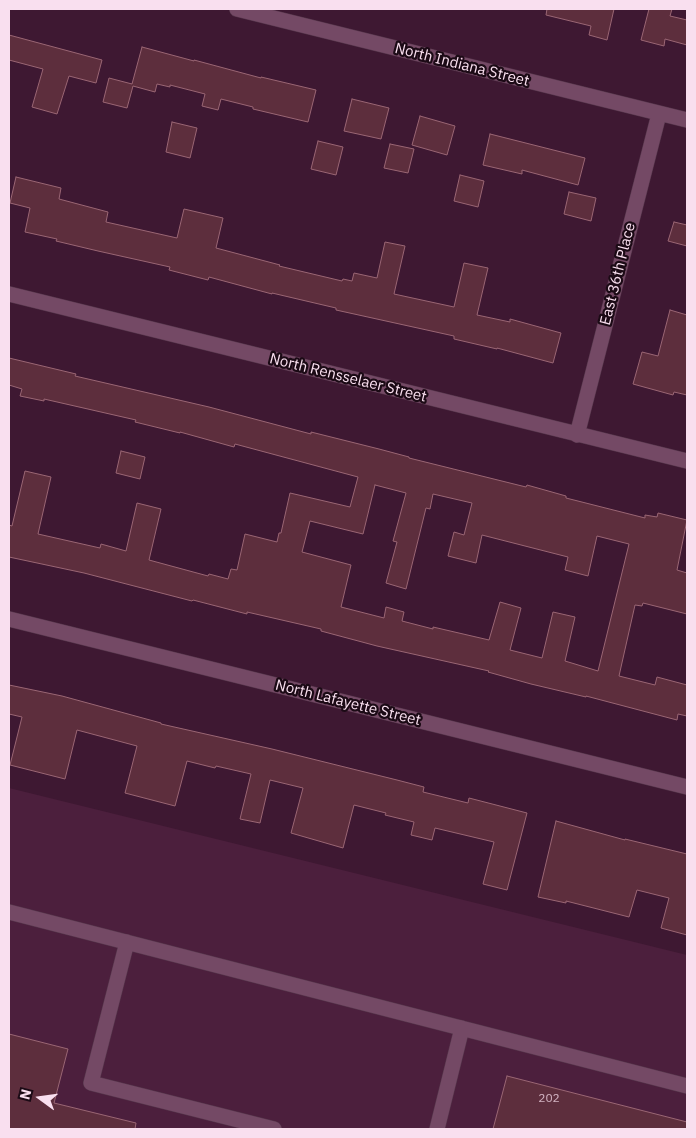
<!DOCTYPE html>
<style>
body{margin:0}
#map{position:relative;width:696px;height:1138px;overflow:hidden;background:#3e1832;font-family:"IBM Plex Sans",sans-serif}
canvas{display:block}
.frame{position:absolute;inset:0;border:10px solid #f9dfef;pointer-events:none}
.north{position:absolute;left:15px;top:1073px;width:50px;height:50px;-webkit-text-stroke:4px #1b0a15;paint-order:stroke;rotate:284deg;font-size:14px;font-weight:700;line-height:20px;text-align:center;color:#f9dfef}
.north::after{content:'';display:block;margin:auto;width:18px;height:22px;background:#f9dfef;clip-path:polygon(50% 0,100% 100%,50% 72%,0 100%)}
</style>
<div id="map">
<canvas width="696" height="1138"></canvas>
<div class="frame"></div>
<div class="north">N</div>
</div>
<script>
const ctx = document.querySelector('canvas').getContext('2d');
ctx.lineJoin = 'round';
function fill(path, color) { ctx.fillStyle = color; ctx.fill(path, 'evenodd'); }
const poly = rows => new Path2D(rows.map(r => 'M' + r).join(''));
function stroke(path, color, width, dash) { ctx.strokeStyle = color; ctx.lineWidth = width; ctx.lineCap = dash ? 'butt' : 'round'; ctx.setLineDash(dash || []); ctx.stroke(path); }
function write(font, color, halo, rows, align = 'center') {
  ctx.font = font + ' "IBM Plex Sans",sans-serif'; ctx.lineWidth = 4.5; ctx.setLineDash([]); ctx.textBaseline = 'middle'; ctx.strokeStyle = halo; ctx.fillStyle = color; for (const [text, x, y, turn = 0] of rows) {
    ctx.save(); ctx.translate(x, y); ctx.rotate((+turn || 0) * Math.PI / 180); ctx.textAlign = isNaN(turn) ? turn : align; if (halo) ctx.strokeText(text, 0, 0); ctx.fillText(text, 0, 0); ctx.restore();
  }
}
const built = poly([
 [9,788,687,955,687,1129,9,1129]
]);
const building = poly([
 [547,9,614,9,607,40,589,35,591,26,546,15,547,9],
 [649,9,672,9,670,16,687,20,687,45,665,39,664,46,641,40,649,9],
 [9,35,102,60,96,83,69,76,57,114,32,107,43,69,9,60,9,35],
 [142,47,194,61,194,60,261,78,261,77,316,90,308,122,253,109,253,107,221,99,218,110,202,106,205,94,170,85,170,87,157,84,155,92,133,86,127,108,103,102,109,78,132,84,142,47],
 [352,99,389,108,381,139,344,131,352,99],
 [420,116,455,126,447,155,412,145,420,116],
 [172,122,197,128,190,158,166,152,172,122],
 [490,134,585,158,578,185,522,170,522,174,483,165,490,134],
 [318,141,343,147,336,175,311,169,318,141],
 [390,144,414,149,408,173,384,168,390,144],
 [460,175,484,181,478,207,454,201,460,175],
 [16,177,61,188,59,199,108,212,106,222,177,238,184,209,223,218,216,248,280,265,279,266,342,281,343,279,352,281,354,273,377,278,385,242,405,246,394,294,454,307,464,263,488,268,477,315,510,322,510,319,561,333,553,363,497,348,497,349,454,339,454,336,336,310,336,308,272,293,272,294,209,277,208,280,169,270,170,267,98,251,56,241,57,239,25,232,30,208,10,203,16,177],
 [569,192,596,198,591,221,564,214,569,192],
 [674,222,687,225,687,246,668,241,674,222],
 [670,310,687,315,687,395,674,392,673,395,633,384,642,352,658,356,670,310],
 [9,358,76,374,75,376,209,407,311,434,311,432,379,449,409,457,409,458,526,487,527,485,566,496,566,498,645,518,645,515,657,517,658,513,687,520,677,570,687,573,687,614,643,603,642,606,635,605,619,676,655,685,657,677,687,685,687,716,678,714,677,720,586,696,586,697,531,684,488,672,489,671,377,646,321,631,321,629,247,612,247,614,193,600,192,601,84,573,9,557,9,525,12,526,25,471,51,477,38,534,100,548,101,544,126,551,137,503,161,509,149,560,208,576,209,574,228,579,231,569,237,570,245,534,277,542,279,533,281,533,290,493,350,507,358,477,235,444,234,447,180,432,180,433,135,422,136,420,44,399,44,401,20,396,22,389,9,385,9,358],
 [375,485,406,493,393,541,397,542,386,583,406,589,426,508,430,509,433,494,472,503,464,535,454,532,448,556,476,563,482,535,568,557,565,570,588,576,597,536,629,544,598,671,565,661,575,617,553,612,542,658,510,650,521,608,500,602,489,640,433,627,433,629,402,621,404,612,386,607,384,618,341,607,351,565,302,552,310,521,363,534,375,485],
 [121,451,145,457,140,479,116,473,121,451],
 [9,685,62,696,161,723,161,724,272,749,397,780,424,787,423,792,468,803,469,798,527,813,507,890,483,884,494,842,435,828,432,840,411,835,414,822,385,815,386,813,354,805,343,848,291,833,303,788,270,780,260,823,240,819,251,774,216,766,215,768,187,761,175,806,125,793,137,746,77,730,65,779,10,765,22,717,9,714,9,685],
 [556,821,625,840,625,839,687,854,687,935,661,928,669,898,637,890,629,917,566,901,566,903,538,897,556,821],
 [9,1034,68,1049,54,1103,136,1123,135,1129,9,1129,9,1034],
 [507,1076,687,1122,687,1129,493,1129,507,1076]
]);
const minor = poly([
 [237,9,687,120],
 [9,294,687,461],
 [577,435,659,114],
 [9,619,687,787],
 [9,912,687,1086],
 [127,942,91,1083,274,1129],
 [437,1129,462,1028]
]);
const numberNames = [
 ["202",549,1099]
];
const streetNames = [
 ["North Indiana Street",462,65,14],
 ["East 36th Place",618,274,-76],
 ["North Rensselaer Street",348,378,14],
 ["North Lafayette Street",348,703,14]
];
fill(built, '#4c1f3d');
fill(building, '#5d2e3d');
stroke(building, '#9a6674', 1);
stroke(minor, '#56374c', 16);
stroke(minor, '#744965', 15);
write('12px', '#d2b3c2', null, numberNames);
write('15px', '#f9dfef', '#1b0a15', streetNames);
</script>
